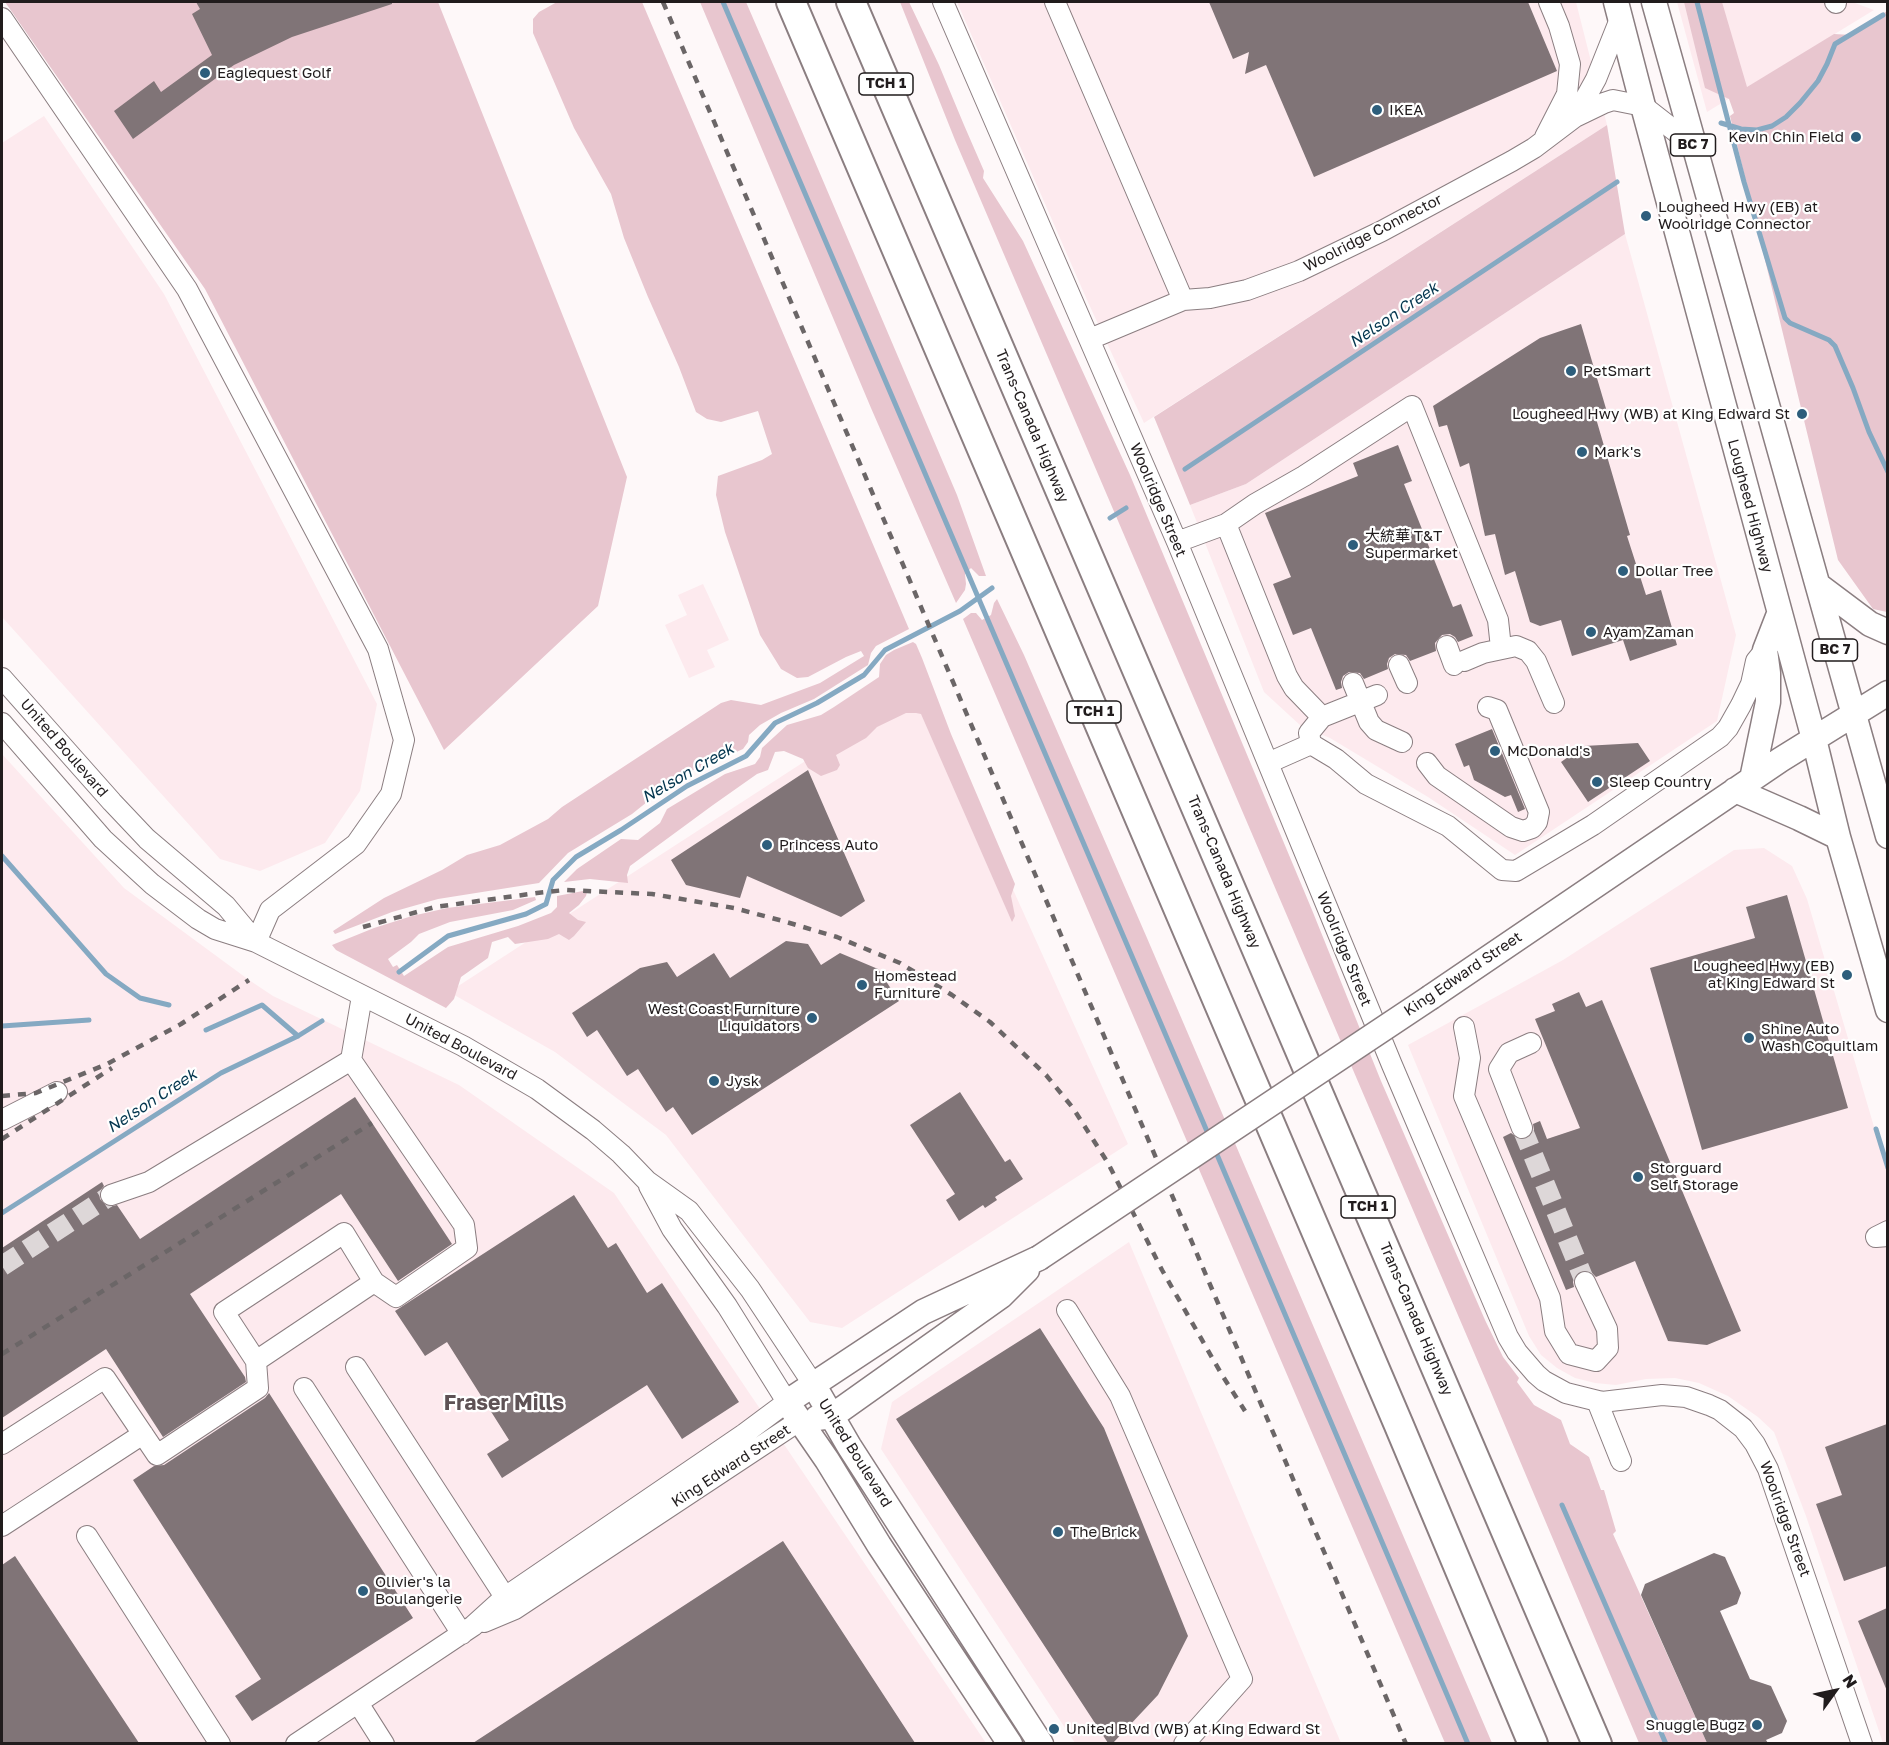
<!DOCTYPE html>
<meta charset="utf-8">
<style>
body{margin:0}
#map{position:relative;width:1889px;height:1745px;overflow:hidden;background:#fef8f9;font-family:"Golos Text",sans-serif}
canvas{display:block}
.frame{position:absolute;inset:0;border:3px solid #211c1d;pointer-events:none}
.north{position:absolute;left:1805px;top:1661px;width:60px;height:60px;-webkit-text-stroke:4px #fff;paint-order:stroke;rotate:57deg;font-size:16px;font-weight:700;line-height:24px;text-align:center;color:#211c1d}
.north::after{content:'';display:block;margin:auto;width:21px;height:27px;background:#211c1d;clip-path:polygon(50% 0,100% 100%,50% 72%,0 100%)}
</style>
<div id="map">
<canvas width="1889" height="1745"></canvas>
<div class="frame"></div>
<div class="north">N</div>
</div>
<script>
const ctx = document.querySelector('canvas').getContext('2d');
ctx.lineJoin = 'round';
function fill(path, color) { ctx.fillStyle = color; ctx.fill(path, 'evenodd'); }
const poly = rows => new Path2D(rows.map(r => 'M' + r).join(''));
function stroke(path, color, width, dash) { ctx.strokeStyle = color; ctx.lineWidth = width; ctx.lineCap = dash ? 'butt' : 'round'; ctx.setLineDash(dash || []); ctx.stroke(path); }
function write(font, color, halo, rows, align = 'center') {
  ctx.font = font + ' "Golos Text","Noto Sans SC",sans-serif'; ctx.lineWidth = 4.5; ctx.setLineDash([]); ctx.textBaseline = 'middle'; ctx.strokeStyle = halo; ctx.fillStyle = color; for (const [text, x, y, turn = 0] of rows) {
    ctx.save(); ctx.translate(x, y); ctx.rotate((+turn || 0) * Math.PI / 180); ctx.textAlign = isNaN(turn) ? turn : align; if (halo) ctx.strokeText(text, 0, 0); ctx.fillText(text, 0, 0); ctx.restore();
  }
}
const built = poly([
 [957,2,1576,2,1607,125,1144,423,1087,300],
 [1677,2,1852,2,1874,10,1707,112],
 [44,116,164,294,377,704,360,791,325,843,260,871,220,859,2,617,2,143],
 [1625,234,1736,635,1717,721,1515,855,1428,797,1330,738,1301,726,1264,692,1190,505,1246,484],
 [703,584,729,640,707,650,715,667,689,678,665,625,687,615,678,595],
 [921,686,1128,1144,842,1328,810,1322,666,1135,555,1052,449,992],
 [2,754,124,888,249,980,273,996,459,1085,614,1193,986,1743,2,1743],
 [1764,848,1792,866,1807,899,1887,1171,1887,1743,1883,1743,1806,1516,1774,1432,1758,1417,1728,1396,1699,1383,1675,1378,1646,1379,1616,1385,1595,1383,1575,1378,1557,1368,1541,1355,1529,1336,1408,1045,1563,960,1734,850],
 [1129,1242,1341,1743,1075,1743,881,1449,892,1402]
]);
const green = poly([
 [5,2,438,2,627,477,598,606,444,750,205,289],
 [557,2,642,2,909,629,876,646,871,653,868,665,814,699,781,713,760,725,749,735,748,742,743,749,732,754,723,755,704,768,695,769,688,773,683,780,667,786,632,814,568,853,539,883,438,899,392,912,335,934,333,931,384,898,442,870,467,855,500,845,548,819,562,807,721,703,731,700,761,705,820,683,864,656,861,651,846,657,808,677,797,678,781,669,760,635,725,532,716,495,718,476,762,460,772,454,758,411,721,422,707,419,696,412,679,367,648,297,624,238,611,194,574,128,533,33,533,19,539,12],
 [700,2,746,2,798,122,957,495,986,576,979,576,971,568,965,574,966,584,965,590,956,603,871,408],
 [900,2,909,2,939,65,964,125,984,171,983,178,1023,241,1130,475,1312,910,1381,1081,1485,1320,1503,1357,1519,1378,1517,1382,1534,1405,1561,1420,1570,1444,1589,1457,1601,1490,1604,1490,1616,1531,1613,1534,1707,1743,1639,1743,1490,1390,955,140],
 [1684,2,1722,2,1747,87,1834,34,1852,35,1887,11,1887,612,1873,609,1838,560,1730,116,1734,113,1729,99,1705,88],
 [1607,125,1625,234,1246,484,1190,505,1154,417],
 [997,599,1024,655,1147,938,1492,1743,1445,1743,963,619,971,613,976,613,982,620,991,615,994,603],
 [913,642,916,644,922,658,951,734,1015,884,1011,896,1015,916,1012,922,921,714,916,713,906,713,877,727,866,738,836,755,840,765,837,770,821,776,808,768,803,759,784,751,775,752,768,770,757,774,713,805,630,866,627,875,628,883,590,879,564,882,577,869,621,839,638,840,660,823,667,809,725,774,755,764,760,757,762,748,787,725,821,715,834,707,879,677,880,664,886,655,894,650],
 [583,891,587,892,586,896,579,905,569,913,578,920,586,922,574,936,569,940,559,934,548,939,515,944,508,937,492,942,488,958,461,977,454,999,446,1008,336,950,332,945,374,928,412,916,447,908,535,897,536,900,513,910,450,922,419,934,411,942,388,959,393,967,397,965,404,976,448,947,518,926,551,913,557,907,557,896]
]);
const stream = poly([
 [723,2,1209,1136],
 [1697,2,1744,182,1785,318,1790,323,1829,340,1835,346,1853,388,1869,432,1888,472],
 [1721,123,1741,129,1757,130,1772,126,1786,117,1800,103,1818,81,1827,64,1835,44,1883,15],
 [1185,469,1617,182],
 [1110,518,1126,508],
 [2,856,106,974,140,998,169,1005],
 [399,972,448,936,526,914,546,904,553,880,576,857,621,830,687,786,746,756,775,723,817,703,864,675,885,650,960,611,992,588],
 [2,1026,89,1020],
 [206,1030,262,1005,298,1036],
 [1876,1129,1888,1168],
 [1215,1150,1468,1744],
 [2,1213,221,1073,298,1036,322,1021],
 [1562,1505,1666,1744]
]);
const building = poly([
 [196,2,392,2,392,4,292,37,234,65,133,139,114,111,154,81,161,92,212,55,192,14,200,9],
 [1209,2,1528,2,1557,71,1314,177,1266,65,1245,74,1249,52,1233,59],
 [1581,324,1607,412,1595,415,1630,535,1627,536,1646,595,1661,590,1677,645,1630,661,1623,640,1572,656,1561,620,1540,626,1530,622,1515,571,1505,575,1495,534,1485,536,1469,463,1460,467,1447,425,1439,427,1433,406,1540,338],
 [1398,445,1412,481,1404,484,1453,607,1461,604,1473,636,1458,642,1455,637,1450,634,1442,635,1435,643,1436,651,1410,661,1406,655,1395,654,1389,658,1387,664,1388,669,1364,679,1360,673,1349,672,1343,676,1341,682,1342,688,1336,690,1311,628,1293,635,1273,584,1291,577,1265,513,1358,476,1353,463],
 [1492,729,1525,809,1518,812,1511,795,1505,797,1474,780,1469,765,1464,767,1455,744],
 [1638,743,1650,761,1588,802,1561,762,1584,746],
 [808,770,865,901,841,917,747,876,740,898,686,885,671,860],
 [1787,895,1848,1108,1702,1150,1650,968,1755,938,1746,907],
 [786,941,808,944,821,965,840,953,878,969,899,1001,692,1135,673,1107,666,1112,638,1069,627,1076,597,1030,587,1037,572,1013,640,968,667,962,677,977,714,953,730,978],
 [1579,992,1586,1007,1602,1000,1741,1331,1707,1345,1668,1341,1635,1261,1596,1277,1591,1272,1580,1271,1575,1276,1573,1282,1574,1287,1566,1290,1503,1137,1511,1133,1520,1140,1527,1139,1534,1130,1533,1124,1540,1121,1547,1139,1580,1128,1535,1019,1555,1011,1552,1004],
 [960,1092,1005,1162,1010,1159,1023,1179,995,1197,997,1200,985,1208,983,1205,959,1221,946,1200,955,1194,910,1125],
 [355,1097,452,1244,398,1281,341,1194,190,1294,245,1377,246,1382,163,1437,106,1349,2,1418,2,1248,102,1182,104,1186,99,1192,100,1199,108,1207,117,1205,140,1239],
 [574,1195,608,1248,616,1243,647,1293,662,1283,739,1402,682,1439,647,1385,502,1478,487,1454,509,1440,447,1342,425,1356,395,1311],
 [1040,1328,1104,1428,1188,1636,1158,1695,1113,1743,1108,1743,896,1419],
 [269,1393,413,1618,252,1721,235,1696,261,1679,133,1480,154,1466,164,1465,265,1398],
 [1887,1424,1887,1566,1844,1581,1816,1504,1842,1495,1825,1447],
 [783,1541,915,1743,473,1743],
 [1714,1553,1725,1557,1741,1593,1737,1604,1720,1611,1750,1679,1771,1686,1787,1721,1782,1733,1766,1740,1768,1743,1707,1743,1641,1595,1645,1584],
 [15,1556,139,1743,2,1743,2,1565],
 [1887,1608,1887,1691,1858,1621]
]);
const minorTunnel = poly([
 [1522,1128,1585,1282],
 [2,1266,111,1195]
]);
const minor = poly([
 [943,2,1177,542,1392,1065,1508,1337,1517,1352,1536,1374,1544,1381,1566,1393,1602,1402,1662,1395,1686,1397,1709,1405,1720,1410,1743,1428,1755,1444,1768,1469,1862,1744],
 [1055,2,1183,300],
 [1835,2,1836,3],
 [2,18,187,289,378,649,404,740,391,794,356,844,270,910,256,942],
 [1575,117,1596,79,1620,19],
 [1545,137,1567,94,1570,64,1559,26,1549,2],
 [1090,339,1183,300,1210,298,1247,290,1299,271,1382,231,1512,161,1534,148,1575,117,1604,103,1613,100,1643,106,1693,145],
 [1226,524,1287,676,1294,688,1322,717,1309,733,1311,744,1336,759,1366,784,1448,826,1502,870,1516,871,1593,825,1720,737,1728,728,1741,705,1751,684,1756,661,1765,650],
 [1177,542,1226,524,1255,504,1304,476,1412,406,1498,620,1501,648],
 [1447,646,1454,665],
 [1464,661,1483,653,1516,646,1528,651,1536,661,1554,703],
 [1399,665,1407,683],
 [2,678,112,802,147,839,226,906,256,942],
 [1353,683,1369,722,1376,730,1402,742],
 [1322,717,1377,695],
 [2,723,103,839,152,884,198,919,215,929,256,942,463,1046,537,1089,593,1130,621,1154,647,1181,689,1211,750,1289,813,1384],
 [1268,763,1311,744],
 [1427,763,1437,776,1511,827,1523,831,1532,828,1537,822,1539,812,1497,710,1488,707],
 [1464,1027,1470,1058,1464,1096,1550,1298,1555,1331,1569,1354,1596,1361,1608,1348,1607,1329,1585,1282],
 [2,1120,57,1092],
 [1522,1128,1499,1069,1509,1053,1531,1043],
 [111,1195,149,1182,351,1060,362,996],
 [1888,1231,1876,1237,1888,1236],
 [1067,1310,1120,1396,1242,1679,1184,1744],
 [256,1361,224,1312,344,1233,374,1282],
 [356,1367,505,1597],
 [304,1388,462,1634],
 [1597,1401,1621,1461],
 [2,1444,105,1378,157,1455,258,1388,256,1361,374,1282,396,1297,467,1248,464,1225,351,1060],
 [2,1526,143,1434],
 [87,1536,220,1744],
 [484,1622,515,1609,799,1421],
 [358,1703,384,1744],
 [296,1744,473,1626,505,1597,744,1434,787,1402,727,1306,672,1229,649,1186]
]);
const major = poly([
 [1616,2,1643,106,1814,739,1838,837,1888,1010],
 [1654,2,1888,836],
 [1818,585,1870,624,1888,632],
 [1752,779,1768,702,1768,673,1765,650,1779,614],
 [1735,790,1799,818,1838,837],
 [1431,997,1780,760,1888,693],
 [813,1384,849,1446,1041,1744],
 [817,1418,832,1416,870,1389,1001,1296,1027,1270],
 [1010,1744,879,1545,827,1460,787,1402,923,1312,1039,1258]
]);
const highway = poly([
 [791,2,1398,1423,1533,1744],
 [851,2,1597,1744]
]);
const rail = poly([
 [663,2,1406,1744],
 [363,927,435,907,537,893,565,890,652,894,734,908,783,921,837,937,900,963,952,995,990,1022,1046,1075,1073,1108,1108,1163,1162,1270,1222,1375,1245,1411],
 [2,1096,36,1093,107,1064,181,1024,249,980],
 [2,1139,112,1068],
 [2,1354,372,1123]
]);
const majorBridge = poly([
 [1039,1258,1431,997]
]);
const markers = [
 [205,73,6,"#2d5e7c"],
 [1377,110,6,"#2d5e7c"],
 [1856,137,6,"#2d5e7c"],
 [1646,216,6,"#2d5e7c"],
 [1571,371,6,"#2d5e7c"],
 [1802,414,6,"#2d5e7c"],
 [1582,452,6,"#2d5e7c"],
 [1353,545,6,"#2d5e7c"],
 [1623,571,6,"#2d5e7c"],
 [1591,632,6,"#2d5e7c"],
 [1495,751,6,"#2d5e7c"],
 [1597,782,6,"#2d5e7c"],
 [767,845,6,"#2d5e7c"],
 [1847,975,6,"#2d5e7c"],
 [862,985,6,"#2d5e7c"],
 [812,1018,6,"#2d5e7c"],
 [1749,1038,6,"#2d5e7c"],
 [714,1081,6,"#2d5e7c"],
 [1638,1177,6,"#2d5e7c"],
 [1058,1532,6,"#2d5e7c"],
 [363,1591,6,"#2d5e7c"],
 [1757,1725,6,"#2d5e7c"],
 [1054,1729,6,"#2d5e7c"]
];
const shields = [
 [886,84,54],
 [1693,145,45],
 [1835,650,45],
 [1094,712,54],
 [1368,1207,54]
];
const shieldNames = [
 ["TCH 1",886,84],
 ["BC 7",1693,145],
 ["BC 7",1835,650],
 ["TCH 1",1094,712],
 ["TCH 1",1368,1207]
];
const poiNames = [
 ["Eaglequest Golf",217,73],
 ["IKEA",1389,110],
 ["Kevin Chin Field",1844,137,"right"],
 ["Lougheed Hwy (EB) at",1658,207],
 ["Woolridge Connector",1658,224],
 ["PetSmart",1583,371],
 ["Lougheed Hwy (WB) at King Edward St",1790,414,"right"],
 ["Mark's",1594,452],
 ["大統華 T&T",1365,536],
 ["Supermarket",1365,553],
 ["Dollar Tree",1635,571],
 ["Ayam Zaman",1603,632],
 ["McDonald's",1507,751],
 ["Sleep Country",1609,782],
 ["Princess Auto",779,845],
 ["Lougheed Hwy (EB)",1835,966,"right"],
 ["at King Edward St",1835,983,"right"],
 ["Homestead",874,976],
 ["Furniture",874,993],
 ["West Coast Furniture",800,1009,"right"],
 ["Liquidators",800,1026,"right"],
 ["Shine Auto",1761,1029],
 ["Wash Coquitlam",1761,1046],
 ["Jysk",726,1081],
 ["Storguard",1650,1168],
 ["Self Storage",1650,1185],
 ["The Brick",1070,1532],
 ["Olivier's la",375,1582],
 ["Boulangerie",375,1599],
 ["Snuggle Bugz",1745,1725,"right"],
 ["United Blvd (WB) at King Edward St",1066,1729]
];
const streetNames = [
 ["Woolridge Connector",1373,233,-27],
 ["Trans-Canada Highway",1032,426,67],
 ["Woolridge Street",1158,500,67],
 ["Lougheed Highway",1750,506,75],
 ["United Boulevard",64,748,49],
 ["Trans-Canada Highway",1224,872,67],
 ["Woolridge Street",1344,949,68],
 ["King Edward Street",1463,974,-34],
 ["United Boulevard",461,1047,28],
 ["Trans-Canada Highway",1416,1319,67],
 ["United Boulevard",855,1453,58],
 ["King Edward Street",731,1466,-33],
 ["Woolridge Street",1785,1519,70]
];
const waterNames = [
 ["Nelson Creek",1394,315,-34],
 ["Nelson Creek",688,773,-30],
 ["Nelson Creek",152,1101,-33]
];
const districtNames = [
 ["Fraser Mills",504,1403]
];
fill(built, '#fdeaee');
fill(green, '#e8c6cf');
stroke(stream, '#85a9c2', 5);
fill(building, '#807477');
stroke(minorTunnel, '#ddd7d8', 20, [20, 10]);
stroke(minor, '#8b7e81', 22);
stroke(major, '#8b7e81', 27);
stroke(highway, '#8b7e81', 32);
stroke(minor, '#fff', 20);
stroke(major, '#fff', 24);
stroke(highway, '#fff', 28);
stroke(rail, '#6b6667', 4.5, [8, 8]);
stroke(majorBridge, '#8b7e81', 27, []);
stroke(majorBridge, '#fff', 24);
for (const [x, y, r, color] of markers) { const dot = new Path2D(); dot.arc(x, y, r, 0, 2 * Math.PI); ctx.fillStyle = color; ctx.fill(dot); stroke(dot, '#fff', 2); }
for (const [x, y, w] of shields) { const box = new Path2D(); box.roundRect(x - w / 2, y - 11, w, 22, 4.5); ctx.fillStyle = '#fff'; ctx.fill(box); stroke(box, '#211c1d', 1.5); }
write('bold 14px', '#211c1d', null, shieldNames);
write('15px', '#211c1d', '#fff', poiNames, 'left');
write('15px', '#211c1d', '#fff', streetNames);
write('italic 16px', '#04364f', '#fff', waterNames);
write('bold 21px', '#5e5255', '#fff', districtNames);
</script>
